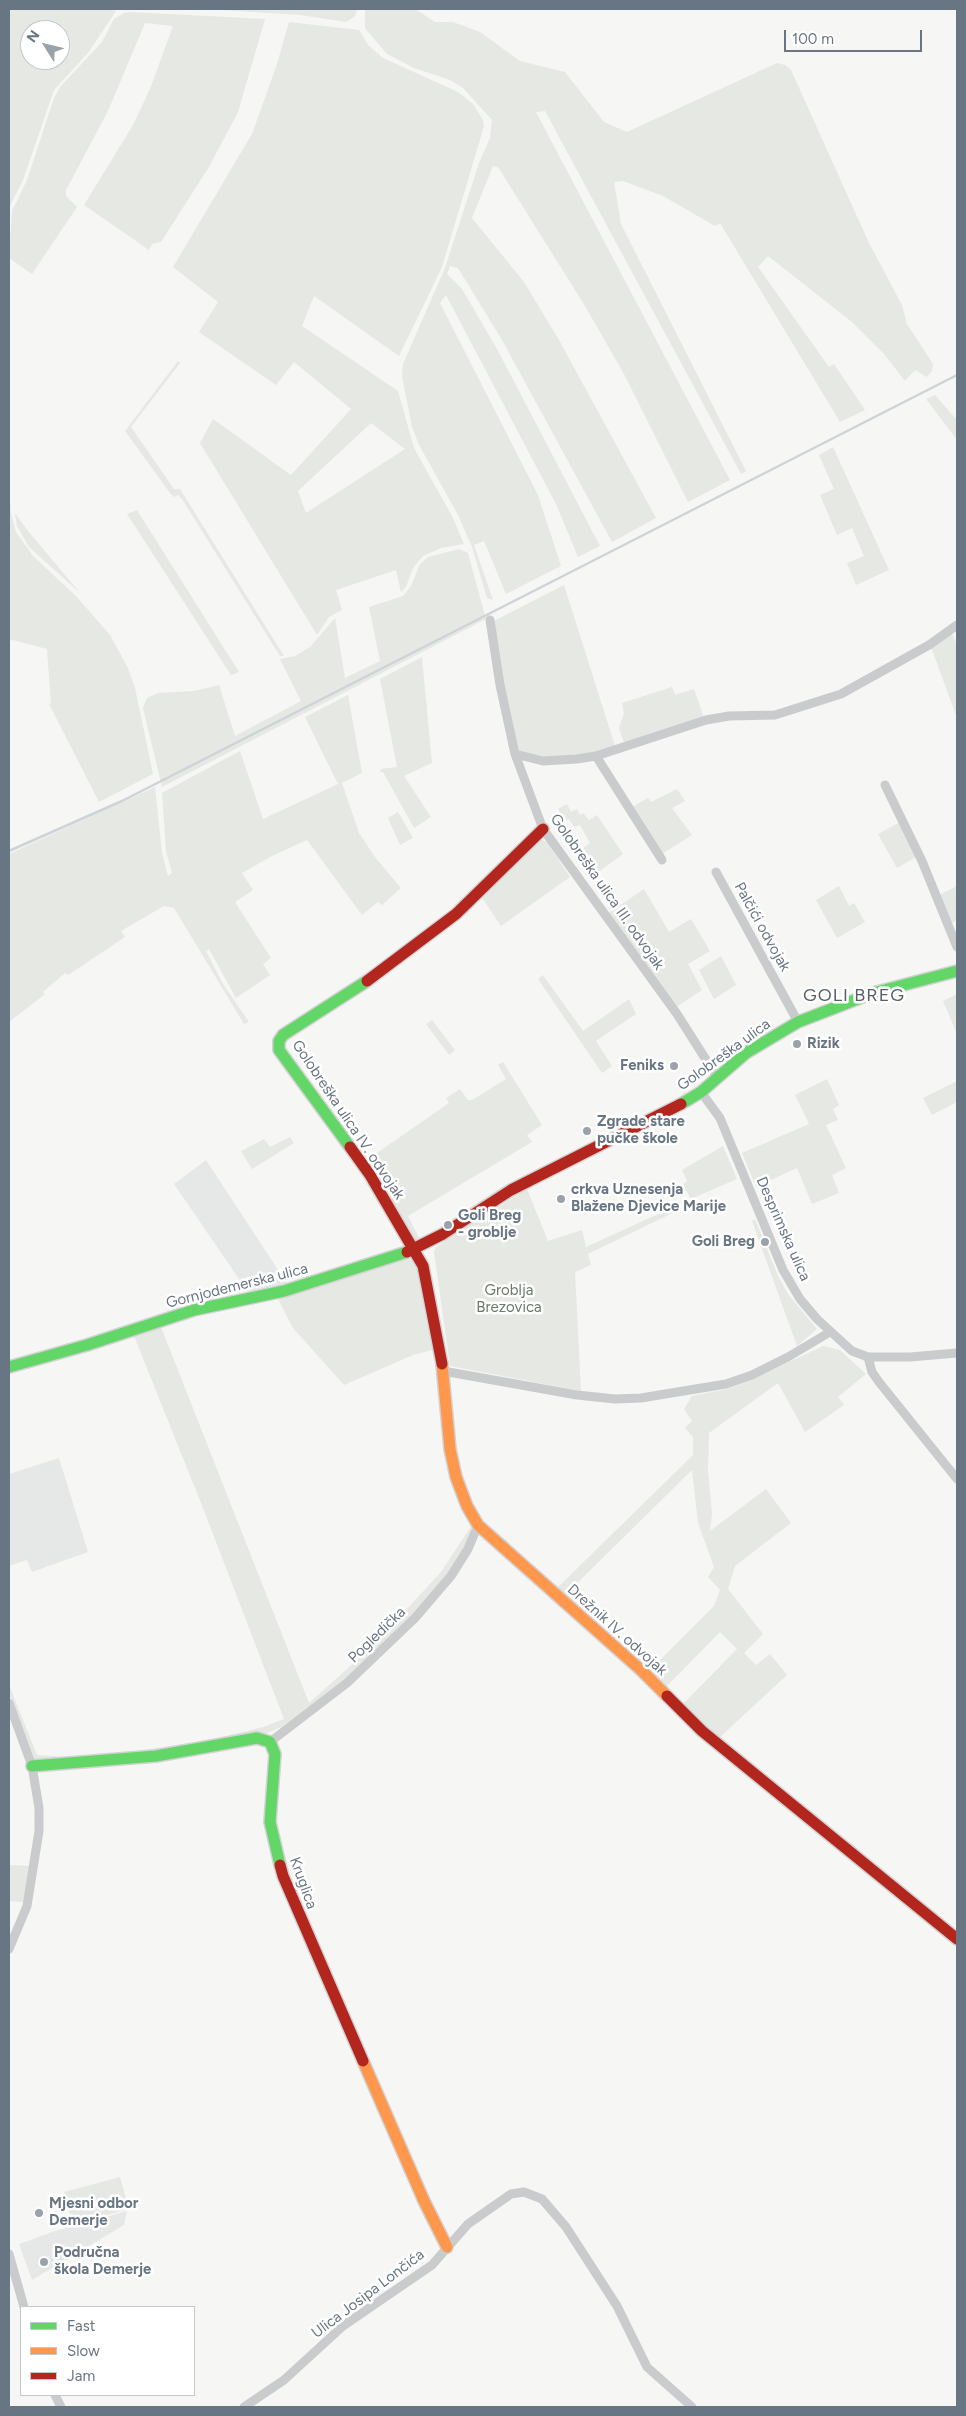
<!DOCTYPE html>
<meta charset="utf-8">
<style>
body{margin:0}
#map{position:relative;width:966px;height:2416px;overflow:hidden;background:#f6f6f5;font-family:Figtree,sans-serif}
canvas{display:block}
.frame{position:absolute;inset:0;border:10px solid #687582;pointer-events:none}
.legend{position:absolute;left:20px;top:2306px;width:175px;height:90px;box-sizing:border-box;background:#fff;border:1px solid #c3c8cd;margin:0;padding:6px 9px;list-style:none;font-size:15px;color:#687582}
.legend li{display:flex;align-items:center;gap:10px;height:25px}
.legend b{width:25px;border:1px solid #c3c8cd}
.north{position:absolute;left:20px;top:20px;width:50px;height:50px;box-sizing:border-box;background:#fff;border:1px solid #c3c8cd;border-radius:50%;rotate:306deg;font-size:14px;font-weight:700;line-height:20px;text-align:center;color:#687582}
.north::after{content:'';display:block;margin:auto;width:18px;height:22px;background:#9aa2aa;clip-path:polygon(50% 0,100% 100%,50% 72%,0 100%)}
.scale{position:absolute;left:784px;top:30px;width:138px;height:22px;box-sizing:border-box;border:2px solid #687582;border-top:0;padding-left:6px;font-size:15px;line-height:18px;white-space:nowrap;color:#687582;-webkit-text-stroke:4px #fff;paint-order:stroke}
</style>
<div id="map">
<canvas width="966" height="2416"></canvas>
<div class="frame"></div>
<ul class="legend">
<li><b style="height:6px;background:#63d668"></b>Fast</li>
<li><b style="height:6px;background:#ff974d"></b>Slow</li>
<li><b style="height:6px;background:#b3261e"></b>Jam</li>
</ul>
<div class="north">N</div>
<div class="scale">100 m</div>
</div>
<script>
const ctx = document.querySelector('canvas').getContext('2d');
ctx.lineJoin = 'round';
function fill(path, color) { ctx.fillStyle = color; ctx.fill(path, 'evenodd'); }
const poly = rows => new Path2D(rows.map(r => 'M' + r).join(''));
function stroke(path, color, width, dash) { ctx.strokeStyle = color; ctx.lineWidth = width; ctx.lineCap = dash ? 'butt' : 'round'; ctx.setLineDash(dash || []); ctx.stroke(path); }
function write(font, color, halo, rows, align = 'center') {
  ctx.font = font + ' Figtree,sans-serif'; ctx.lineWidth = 5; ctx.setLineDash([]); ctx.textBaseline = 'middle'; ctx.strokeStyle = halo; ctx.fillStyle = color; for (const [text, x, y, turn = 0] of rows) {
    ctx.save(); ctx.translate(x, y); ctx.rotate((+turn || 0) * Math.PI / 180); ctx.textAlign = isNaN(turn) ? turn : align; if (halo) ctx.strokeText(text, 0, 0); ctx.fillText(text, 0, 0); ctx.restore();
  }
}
const built = poly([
 [206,1160,288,1285,250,1295,174,1184],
 [59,1458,88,1552,32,1572,27,1560,9,1566,9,1474],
 [127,2211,124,2225,32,2280,19,2244,55,2231]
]);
const green = poly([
 [9,9,105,9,116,11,88,53,54,90,23,180,9,208],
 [30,30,60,30,60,60,30,60],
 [205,9,358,9,354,17,346,22,301,15],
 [365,9,415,9,435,22,453,22,480,32,520,61,565,72,604,122,627,132,777,63,785,65,791,70,869,243,902,305,907,324,933,364,932,371,927,377,915,370,905,381,884,354,852,322,768,256,758,267,829,367,834,364,865,410,840,422,720,223,715,226,663,196,623,181,614,182,621,224,746,471,741,474,545,111,536,112,730,480,688,502,624,374,585,306,498,167,493,166,472,218,524,282,559,340,656,518,612,542,502,340,458,268,450,266,447,274,462,289,497,349,600,546,578,557,556,504,446,295,440,303,538,495,561,566,506,594,484,541,474,545,493,600,487,598,472,547,458,515,419,445,412,427,402,376,403,364,445,268,479,163,490,138,492,120,463,88,450,80,414,68,387,54,365,28],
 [131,12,265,19,238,112,209,167,161,242,152,244,149,250,84,205,133,125,150,89,173,26,145,23,108,111,66,190,66,196,77,207,32,274,9,258,12,211,27,180,54,98,60,87,102,42,114,19,124,13],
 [289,22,359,30,368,45,383,58,458,92,473,104,483,120,484,126,442,267,399,356,314,296,302,326,398,391,414,448,453,518,464,544,441,548,423,556,413,568,406,587,401,592,396,570,336,590,342,610,329,617,317,635,200,443,213,419,291,475,351,409,294,362,276,385,199,332,218,302,173,267,252,134,277,64],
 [371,423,405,449,306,513,298,491],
 [178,361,180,363,131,427,174,489,180,489,284,656,280,656,182,499,178,495,173,497,125,431],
 [935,395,957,420,957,440,926,399],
 [833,447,889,570,856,585,847,563,864,556,852,528,837,535,820,495,834,489,819,455],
 [9,486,11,513,16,532,33,556,76,596,110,635,128,668,135,688,153,774,99,802,49,704,51,704,47,649,9,639],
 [137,510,239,672,231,675,127,514],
 [15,513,28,531,80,593,29,547,17,526],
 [459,549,468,553,486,619,162,787,143,708,147,698,158,693,194,691,219,685,235,736,301,701,280,659,295,656,310,647,335,618,345,678,380,661,369,607,403,596,411,586,420,564,428,557],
 [564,585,615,746,593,753,552,758,519,752,503,683,494,621],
 [952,633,957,645,957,718,931,647],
 [422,657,432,763,404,776,431,817,414,828,383,772,380,772,381,769,397,767,380,679],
 [672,687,675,695,694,689,704,718,674,726,624,743,619,728,624,713,622,703],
 [348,695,362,773,342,783,359,833,375,857,401,888,382,905,378,902,362,915,307,840,272,856,242,873,253,890,235,902,271,958,263,964,270,975,236,998,209,949,206,951,223,984,249,1022,244,1024,174,908,164,906,121,931,125,937,68,975,65,973,43,992,45,994,9,1022,9,854,155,787,162,853,168,876,172,873,166,851,162,793,240,751,263,819,338,784,305,717],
 [677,789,685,801,672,808,692,835,662,854,632,807,648,798,651,802],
 [567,804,571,812,577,809,580,815,583,813,589,820,597,815,623,854,590,878,574,855,590,843,580,825,574,827,569,819,565,821,558,809],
 [398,812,413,838,400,845,388,818],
 [900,822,916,857,897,868,878,834],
 [539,838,548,843,570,877,501,926,481,896],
 [839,886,849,906,854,903,865,922,837,938,816,900],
 [957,886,957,920,951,924,939,895],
 [644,889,669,932,691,919,710,951,688,964,702,990,675,1008,607,914],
 [721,956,736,985,714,999,699,970],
 [543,975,583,1031,629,999,636,1014,596,1041,612,1066,602,1073,538,979],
 [957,994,957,1034,943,1001],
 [432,1020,455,1050,449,1055,426,1024],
 [503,1062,542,1125,527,1135,532,1142,408,1216,419,1238,414,1241,364,1162,449,1103,446,1098,460,1089,468,1100,472,1100,506,1079,498,1065],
 [827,1079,839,1105,833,1109,838,1120,826,1125,846,1168,832,1175,839,1193,812,1204,797,1168,756,1187,742,1153,809,1124,795,1095],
 [957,1081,957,1102,932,1115,923,1098],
 [290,1137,294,1143,252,1169,241,1151,264,1139,270,1147],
 [723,1146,737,1179,691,1199,693,1203,588,1254,591,1265,575,1272,581,1391,450,1366,434,1252,436,1247,527,1189,548,1241,582,1230,586,1247,691,1199,683,1184,687,1181,682,1170],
 [755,1219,778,1276,788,1294,817,1329,797,1346,752,1221],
 [405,1258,414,1261,416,1265,432,1350,413,1355,344,1385,293,1328,278,1299],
 [161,1327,309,1703,374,1645,406,1610,441,1572,472,1525,469,1539,446,1578,413,1616,344,1681,286,1725,267,1733,156,1753,121,1758,35,1760,9,1693,9,1685,37,1755,68,1757,120,1754,213,1739,263,1727,284,1719,203,1508,134,1336],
 [823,1346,840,1350,866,1374,838,1397,844,1405,805,1432,778,1383,709,1433,708,1471,712,1514,710,1531,766,1489,791,1523,735,1566,728,1589,763,1634,744,1653,756,1665,770,1654,787,1675,719,1738,683,1704,737,1649,720,1632,666,1687,649,1671,714,1606,720,1590,708,1577,714,1567,698,1523,692,1470,563,1597,555,1590,693,1455,693,1437,685,1428,692,1421,684,1409,692,1396,727,1389,754,1379],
 [9,1865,32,1866,24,1902,9,1901],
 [120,2177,129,2209,73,2224,64,2192]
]);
const stream = poly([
 [9,851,122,801,957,375]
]);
const street = poly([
 [490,620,500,685,515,754,543,829,677,1014,717,1077],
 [515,754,543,761,577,759,596,756,706,720,729,716,775,715,841,694,929,645,957,625],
 [596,756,662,860],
 [885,785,922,861,957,947],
 [716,872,798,1022],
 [701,1092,720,1118,783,1270,800,1299,817,1319,852,1351,868,1357,910,1357,957,1353],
 [868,1357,872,1372,879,1382,957,1479],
 [443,1371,577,1395,615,1399,641,1398,726,1384,752,1375,788,1357,830,1332],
 [9,1703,32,1766,39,1808,39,1831,27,1906,9,1949],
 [270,1742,347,1683,415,1618,451,1576,468,1549,478,1525],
 [9,2254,24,2307],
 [55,2395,61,2407],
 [244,2407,284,2380,343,2326,432,2265,468,2224,511,2194,524,2192,542,2199,566,2227,617,2306,647,2367,692,2407]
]);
const fast = poly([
 [681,1104,701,1092,746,1053,798,1022,873,993,957,971],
 [350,1147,279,1050,279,1041,283,1035,367,981],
 [9,1367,87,1345,194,1310,284,1291,407,1252],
 [32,1766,156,1756,257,1738,270,1742,275,1754,270,1822,280,1865]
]);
const slow = poly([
 [442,1364,450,1449,456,1477,467,1506,478,1525,642,1671,667,1696],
 [363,2061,424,2201,447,2247]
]);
const jam = poly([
 [367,981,456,914,543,829],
 [350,1147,370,1175,423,1266,442,1364],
 [407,1252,443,1234,511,1190,681,1104],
 [667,1696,702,1731,957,1939],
 [280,1865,283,1876,363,2061]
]);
const markers = [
 [797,1044,5,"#9aa2aa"],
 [674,1066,5,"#9aa2aa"],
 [587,1131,5,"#9aa2aa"],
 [561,1199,5,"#9aa2aa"],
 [448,1225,5,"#9aa2aa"],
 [765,1242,5,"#9aa2aa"],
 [39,2213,5,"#9aa2aa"],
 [44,2262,5,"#9aa2aa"]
];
const streetNames = [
 ["Golobreška ulica III. odvojak",607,892,55],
 ["Palčići odvojak",762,927,61],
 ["Golobreška ulica",724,1055,-36],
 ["Golobreška ulica IV. odvojak",348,1120,56],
 ["Desprimska ulica",783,1229,66],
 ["Gornjodemerska ulica",237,1286,-14],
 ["Drežnik IV. odvojak",617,1630,42],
 ["Pogledička",377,1635,-44],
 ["Kruglica",303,1883,70],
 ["Ulica Josipa Lončića",368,2294,-37]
];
const poiNames = [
 ["Rizik",807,1044],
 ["Feniks",664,1066,"right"],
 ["Zgrade stare",597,1122],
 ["pučke škole",597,1139],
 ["crkva Uznesenja",571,1190],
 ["Blažene Djevice Marije",571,1207],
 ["Goli Breg",458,1216],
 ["- groblje",458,1233],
 ["Goli Breg",755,1242,"right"],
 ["Mjesni odbor",49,2204],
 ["Demerje",49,2221],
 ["Područna",54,2253],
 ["škola Demerje",54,2270]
];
const parkNames = [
 ["Groblja",509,1291],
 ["Brezovica",509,1308]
];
const quarterNames = [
 ["GOLI BREG",854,996]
];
fill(built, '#e6e7e7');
fill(green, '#e6e8e3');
stroke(stream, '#cdd3d6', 2.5);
stroke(fast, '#d2d2d3', 14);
stroke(slow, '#d2d2d3', 14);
stroke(jam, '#d2d2d3', 14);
stroke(street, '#cacbcc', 9);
stroke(fast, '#63d668', 11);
stroke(slow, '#ff974d', 11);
stroke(jam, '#b3261e', 11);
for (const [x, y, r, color] of markers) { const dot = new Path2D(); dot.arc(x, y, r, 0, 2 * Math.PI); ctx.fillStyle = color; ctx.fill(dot); stroke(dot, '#fff', 2); }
write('15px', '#687582', '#fff', streetNames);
write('bold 15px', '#687582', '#fff', poiNames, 'left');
write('15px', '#697a67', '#fff', parkNames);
ctx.letterSpacing = '1px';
write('18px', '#565f68', '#fff', quarterNames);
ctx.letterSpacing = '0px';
</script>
